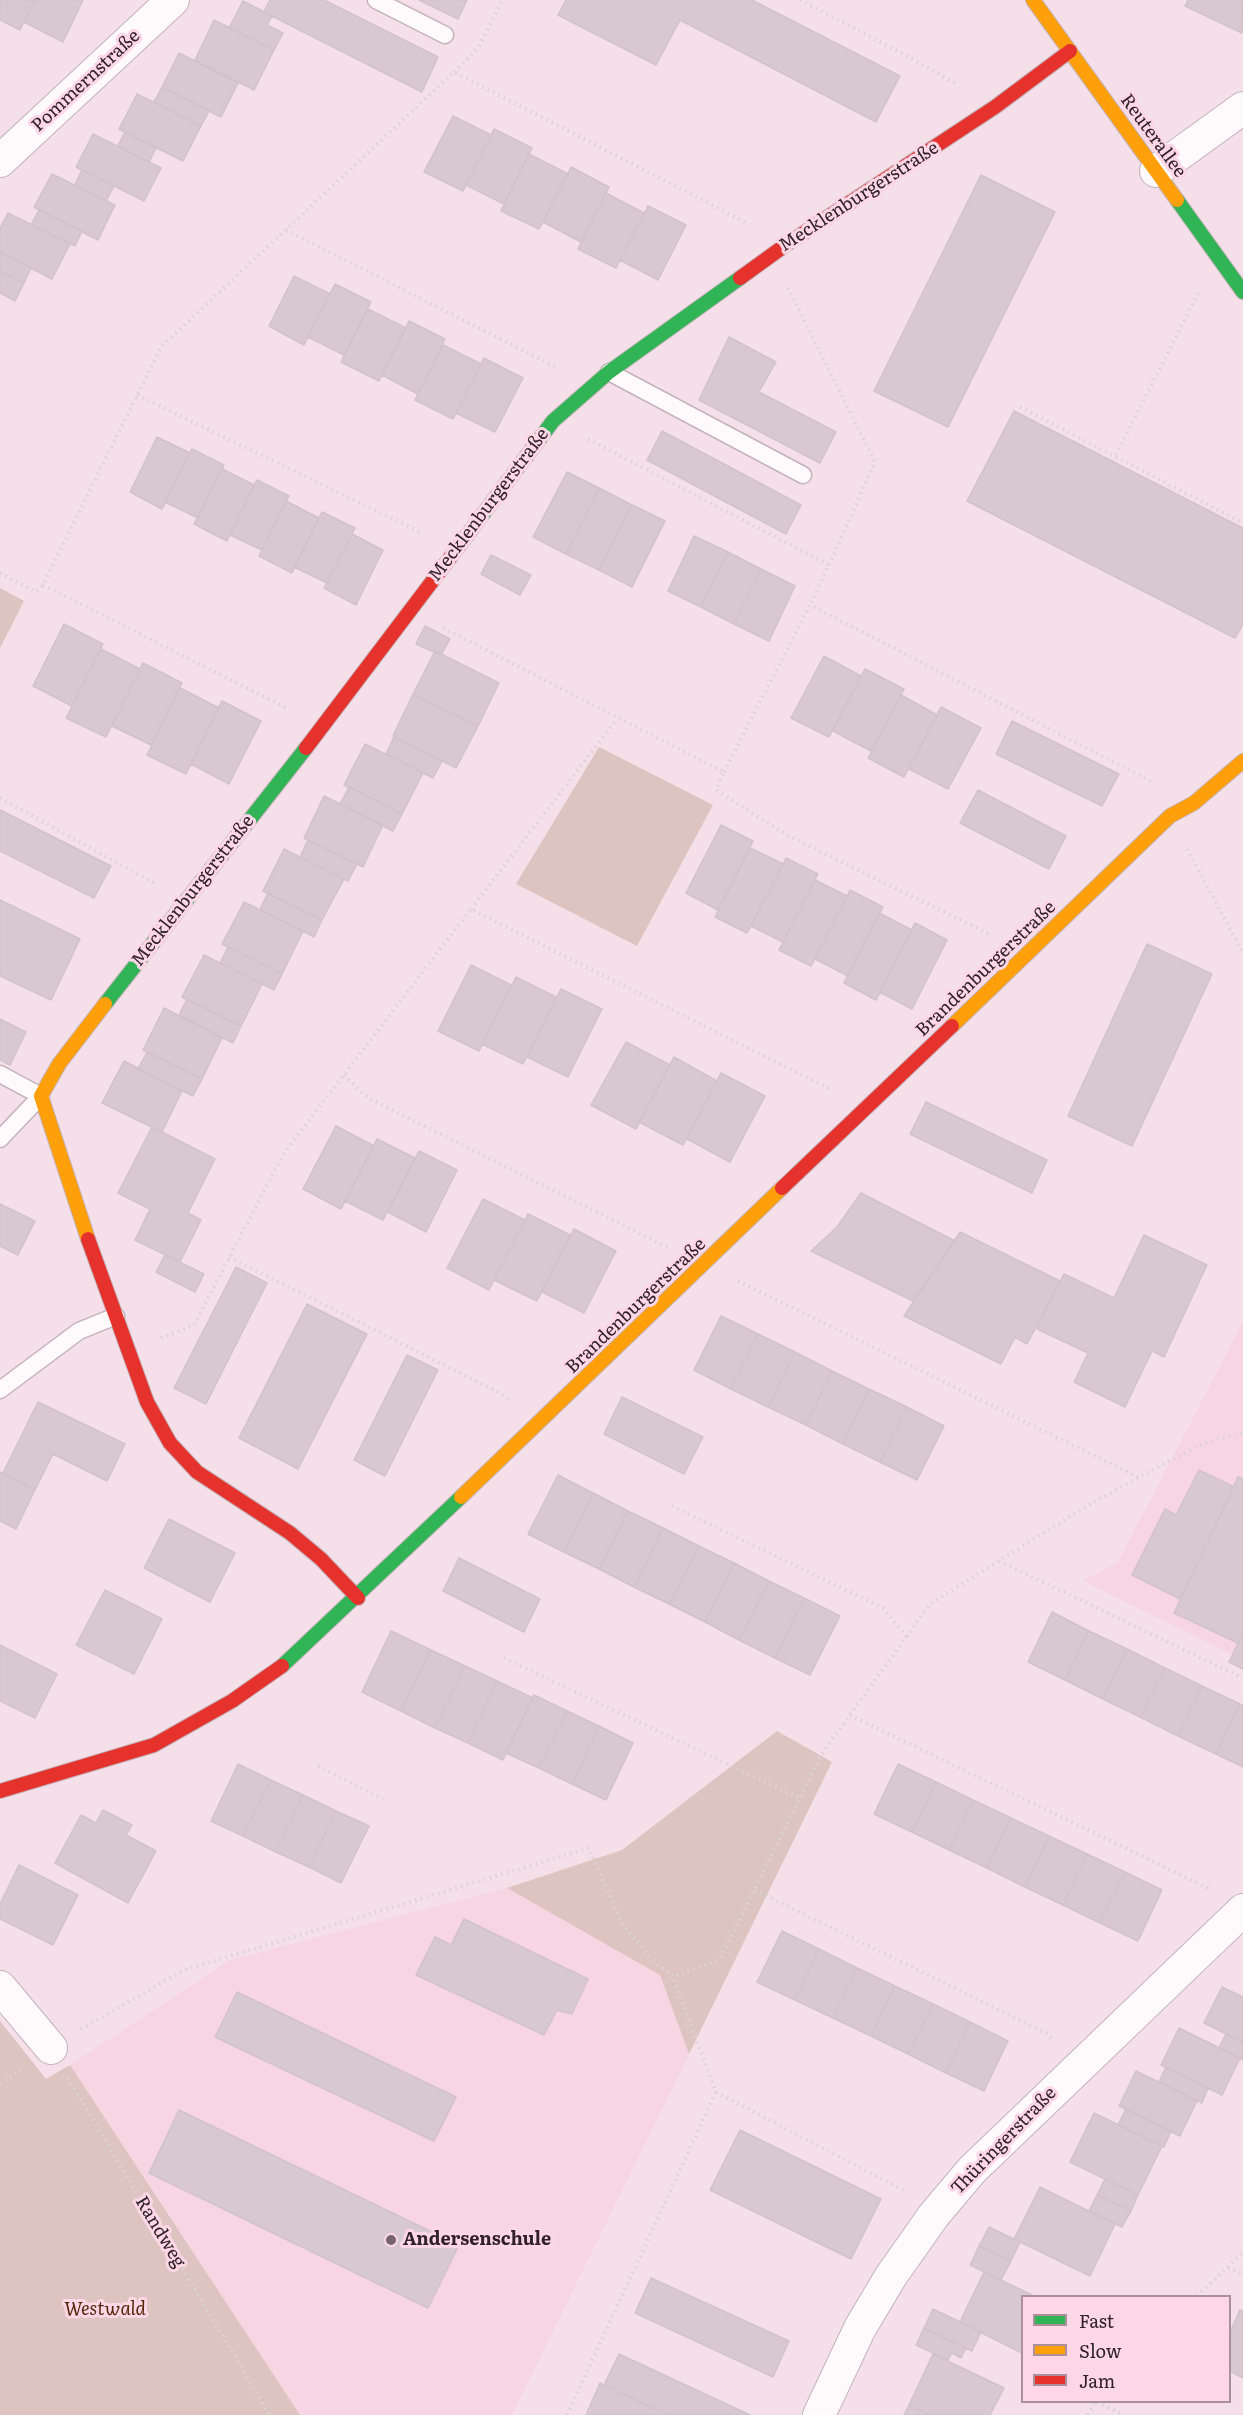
<!DOCTYPE html>
<meta charset="utf-8">
<style>
body{margin:0}
#map{position:relative;width:1243px;height:2415px;overflow:hidden;background:#f5dfe8;font-family:Literata,serif}
canvas{display:block}
.legend{position:absolute;left:1021px;top:2295px;width:210px;height:108px;box-sizing:border-box;background:#fdd7e6;border:2px solid #ab8f9a;margin:0;padding:8px 10px;list-style:none;font-size:18px;color:#302228}
.legend li{display:flex;align-items:center;gap:12px;height:30px}
.legend b{width:30px;border:2px solid #ab8f9a}
</style>
<div id="map">
<canvas width="1243" height="2415"></canvas>
<ul class="legend">
<li><b style="height:8px;background:#30b455"></b>Fast</li>
<li><b style="height:8px;background:#ff9f0a"></b>Slow</li>
<li><b style="height:8px;background:#e5322d"></b>Jam</li>
</ul>
</div>
<script>
const ctx = document.querySelector('canvas').getContext('2d');
ctx.lineJoin = 'round';
function fill(path, color) { ctx.fillStyle = color; ctx.fill(path, 'evenodd'); }
const poly = rows => new Path2D(rows.map(r => 'M' + r).join(''));
function stroke(path, color, width, dash) { ctx.strokeStyle = color; ctx.lineWidth = width; ctx.lineCap = dash ? 'butt' : 'round'; ctx.setLineDash(dash || []); ctx.stroke(path); }
function write(font, color, halo, rows, align = 'center') {
  ctx.font = font + ' Literata,serif'; ctx.lineWidth = 6; ctx.setLineDash([]); ctx.textBaseline = 'middle'; ctx.strokeStyle = halo; ctx.fillStyle = color; for (const [text, x, y, turn = 0] of rows) {
    ctx.save(); ctx.translate(x, y); ctx.rotate((+turn || 0) * Math.PI / 180); ctx.textAlign = isNaN(turn) ? turn : align; if (halo) ctx.strokeText(text, 0, 0); ctx.fillText(text, 0, 0); ctx.restore();
  }
}
const built = poly([
 [1243,1322,1243,1660,1083,1581,1118,1562],
 [507,1888,660,1975,689,2054,512,2415,300,2415,70,2065,230,1960]
]);
const green = poly([
 [0,588,24,601,0,648],
 [599,747,713,805,637,946,516,884],
 [777,1731,832,1762,689,2054,660,1975,507,1888,622,1850],
 [0,2021,46,2079,70,2065,300,2415,0,2415]
]);
const building = poly([
 [0,0,35,0,20,30,0,20,0,0],
 [35,0,83,0,63,42,24,22,35,0],
 [270,0,324,0,438,57,422,92,264,12,270,0],
 [419,0,467,0,458,19,419,0],
 [566,0,752,0,900,76,876,122,680,20,656,65,558,15,566,0],
 [1188,0,1243,0,1242,33,1185,6,1188,0],
 [243,1,272,16,267,25,283,33,274,50,229,28,243,1],
 [214,20,274,50,254,90,195,60,214,20],
 [179,53,238,83,221,117,162,87,179,53],
 [162,87,209,111,201,126,154,102,162,87],
 [137,94,201,126,183,161,119,129,137,94],
 [453,116,491,135,463,191,424,172,453,116],
 [494,129,532,148,504,204,466,185,494,129],
 [125,132,156,148,149,162,118,146,125,132],
 [93,134,161,168,144,201,76,167,93,134],
 [529,154,568,174,539,229,501,211,529,154],
 [571,167,609,187,581,242,543,222,571,167],
 [82,170,114,186,106,201,75,185,82,170],
 [52,174,115,205,98,240,34,207,52,174],
 [981,175,1055,212,948,427,874,391,981,175],
 [606,193,644,213,616,268,578,249,606,193],
 [648,206,686,225,658,280,620,260,648,206],
 [39,210,82,231,75,246,31,225,39,210],
 [8,213,70,244,52,279,0,252,0,228,8,213],
 [0,252,31,268,24,283,0,271,0,252],
 [0,271,24,283,15,301,0,293,0,271],
 [294,276,330,294,304,345,269,326,294,276],
 [335,284,371,302,344,355,308,337,335,284],
 [368,309,406,328,379,381,341,362,368,309],
 [409,321,445,339,418,394,382,375,409,321],
 [729,337,776,362,759,392,836,432,820,463,699,400,729,337],
 [443,345,481,364,453,419,415,400,443,345],
 [484,358,523,378,495,432,456,413,484,358],
 [1014,411,1243,528,1243,624,1235,638,967,501,1014,411],
 [662,431,801,505,786,534,647,460,662,431],
 [157,437,190,453,162,509,130,492,157,437],
 [192,449,224,465,198,518,165,502,192,449],
 [222,469,254,485,227,541,194,524,222,469],
 [567,472,599,488,566,554,533,537,567,472],
 [257,480,289,496,262,550,230,535,257,480],
 [599,488,632,505,599,570,566,554,599,488],
 [286,501,319,518,292,573,259,556,286,501],
 [632,505,665,521,632,587,599,570,632,505],
 [322,512,355,528,327,583,294,567,322,512],
 [352,534,383,550,356,605,324,588,352,534],
 [694,536,728,552,701,607,668,591,694,536],
 [728,552,761,569,734,624,701,607,728,552],
 [491,555,531,575,520,595,481,574,491,555],
 [761,569,795,586,769,641,734,624,761,569],
 [64,624,103,644,72,706,33,686,64,624],
 [425,626,450,639,441,655,416,644,425,626],
 [101,649,140,669,106,737,66,718,101,649],
 [435,651,499,683,478,726,413,694,435,651],
 [824,656,861,676,829,737,791,718,824,656],
 [143,663,182,683,151,745,112,726,143,663],
 [865,669,904,689,871,751,833,731,865,669],
 [180,688,219,708,186,774,147,755,180,688],
 [413,694,478,726,456,768,393,736,413,694],
 [901,695,937,715,904,777,868,758,901,695],
 [222,701,261,721,229,784,191,764,222,701],
 [941,707,981,728,948,789,909,769,941,707],
 [1012,721,1119,774,1102,806,996,754,1012,721],
 [394,737,442,761,433,778,386,754,394,737],
 [365,744,423,773,402,814,344,785,365,744],
 [349,787,402,814,393,831,340,804,349,787],
 [978,790,1066,836,1049,869,960,823,978,790],
 [324,796,383,825,363,867,304,838,324,796],
 [0,810,111,866,94,898,0,851,0,810],
 [721,825,753,841,718,910,686,893,721,825],
 [308,840,357,864,348,881,300,857,308,840],
 [750,848,783,864,747,933,715,917,750,848],
 [284,849,344,879,322,920,263,891,284,849],
 [786,858,818,874,783,942,751,926,786,858],
 [815,880,847,896,811,966,779,950,815,880],
 [850,890,883,907,848,976,815,959,850,890],
 [268,893,322,920,314,937,260,909,268,893],
 [0,900,80,939,51,1000,0,976,0,900],
 [244,902,303,931,282,974,222,944,244,902],
 [879,913,912,930,876,1000,844,983,879,913],
 [915,923,947,940,912,1009,880,992,915,923],
 [1147,944,1212,974,1132,1146,1068,1116,1147,944],
 [228,947,282,974,274,990,220,963,228,947],
 [204,955,262,984,241,1026,182,997,204,955],
 [471,965,511,985,479,1051,438,1031,471,965],
 [516,977,556,997,523,1064,482,1044,516,977],
 [561,989,602,1009,568,1077,527,1057,561,989],
 [187,999,241,1026,233,1043,179,1015,187,999],
 [164,1008,222,1038,202,1079,143,1050,164,1008],
 [0,1019,26,1032,10,1065,0,1060,0,1019],
 [626,1042,670,1065,636,1129,591,1105,626,1042],
 [147,1052,202,1079,193,1096,138,1069,147,1052],
 [674,1057,717,1081,683,1145,639,1122,674,1057],
 [124,1061,182,1091,162,1132,102,1103,124,1061],
 [721,1073,765,1096,730,1162,687,1139,721,1073],
 [926,1102,1047,1160,1032,1193,910,1134,926,1102],
 [336,1126,374,1146,341,1209,303,1189,336,1126],
 [152,1127,215,1159,188,1213,201,1220,180,1262,135,1240,150,1209,118,1193,152,1127],
 [377,1139,415,1158,383,1220,345,1201,377,1139],
 [419,1151,457,1170,426,1232,388,1212,419,1151],
 [861,1193,955,1241,913,1301,811,1251,837,1227,861,1193],
 [483,1199,525,1220,489,1290,447,1268,483,1199],
 [0,1204,35,1221,18,1255,0,1246,0,1204],
 [528,1214,570,1235,537,1301,494,1280,528,1214],
 [574,1229,616,1251,584,1313,542,1292,574,1229],
 [960,1232,1060,1281,1027,1344,1015,1337,1001,1364,904,1316,960,1232],
 [1144,1235,1207,1265,1164,1357,1152,1351,1125,1407,1074,1382,1088,1353,1037,1329,1064,1274,1114,1298,1144,1235],
 [165,1255,204,1274,195,1292,156,1272,165,1255],
 [236,1267,267,1283,206,1404,174,1388,236,1267],
 [307,1304,367,1334,298,1469,239,1438,307,1304],
 [721,1316,758,1334,731,1389,694,1370,721,1316],
 [758,1334,795,1352,768,1407,731,1389,758,1334],
 [795,1352,832,1371,806,1425,768,1407,795,1352],
 [407,1355,438,1370,385,1476,354,1460,407,1355],
 [832,1371,869,1389,843,1444,806,1425,832,1371],
 [869,1389,907,1407,880,1462,843,1444,869,1389],
 [622,1397,703,1437,684,1474,604,1434,622,1397],
 [38,1402,125,1444,107,1481,53,1454,35,1490,3,1473,38,1402],
 [907,1407,944,1426,917,1480,880,1462,907,1407],
 [1199,1470,1234,1487,1180,1599,1132,1575,1165,1509,1176,1515,1199,1470],
 [0,1472,35,1490,16,1529,0,1521,0,1472],
 [558,1475,593,1493,564,1552,528,1534,558,1475],
 [1238,1477,1243,1479,1243,1633,1238,1643,1174,1613,1238,1477],
 [593,1493,628,1511,599,1569,564,1552,593,1493],
 [628,1511,663,1528,634,1587,599,1569,628,1511],
 [169,1519,235,1553,210,1602,144,1568,169,1519],
 [663,1528,699,1546,669,1604,634,1587,663,1528],
 [699,1546,734,1563,705,1622,669,1604,699,1546],
 [459,1558,540,1599,524,1632,443,1591,459,1558],
 [734,1563,769,1581,739,1640,705,1622,734,1563],
 [769,1581,804,1598,775,1658,739,1640,769,1581],
 [105,1590,162,1619,134,1674,76,1645,105,1590],
 [804,1598,840,1616,810,1675,775,1658,804,1598],
 [1052,1612,1089,1631,1065,1680,1028,1662,1052,1612],
 [391,1631,431,1650,401,1711,362,1692,391,1631],
 [1089,1631,1127,1649,1103,1699,1065,1680,1089,1631],
 [1243,1633,1243,1669,1229,1662,1243,1633],
 [0,1645,57,1674,35,1718,0,1701,0,1645],
 [1127,1649,1165,1668,1140,1717,1103,1699,1127,1649],
 [431,1650,465,1666,435,1728,401,1711,431,1650],
 [465,1666,497,1681,468,1743,435,1728,465,1666],
 [1165,1668,1202,1686,1178,1736,1140,1717,1165,1668],
 [497,1681,533,1698,503,1760,468,1743,497,1681],
 [1202,1686,1240,1704,1216,1754,1178,1736,1202,1686],
 [534,1695,567,1711,539,1768,506,1753,534,1695],
 [1240,1704,1243,1706,1243,1767,1216,1754,1240,1704],
 [567,1711,599,1726,572,1784,539,1768,567,1711],
 [599,1726,633,1743,606,1800,572,1784,599,1726],
 [238,1764,271,1780,243,1836,211,1821,238,1764],
 [898,1764,936,1782,912,1832,874,1814,898,1764],
 [271,1780,303,1795,276,1852,243,1836,271,1780],
 [936,1782,973,1800,949,1850,912,1832,936,1782],
 [303,1795,336,1811,309,1867,276,1852,303,1795],
 [973,1800,1011,1818,987,1868,949,1850,973,1800],
 [103,1810,132,1825,126,1835,156,1851,128,1903,55,1863,81,1815,96,1823,103,1810],
 [336,1811,369,1826,341,1883,309,1867,336,1811],
 [1011,1818,1049,1836,1025,1887,987,1868,1011,1818],
 [1049,1836,1087,1854,1063,1905,1025,1887,1049,1836],
 [1087,1854,1125,1872,1100,1923,1063,1905,1087,1854],
 [19,1865,78,1895,53,1945,0,1919,0,1904,19,1865],
 [1125,1872,1162,1890,1138,1941,1100,1923,1125,1872],
 [464,1919,588,1979,572,2014,557,2010,544,2035,416,1975,435,1937,451,1945,464,1919],
 [782,1931,819,1949,795,2000,757,1982,782,1931],
 [819,1949,857,1968,833,2018,795,2000,819,1949],
 [857,1968,895,1986,871,2036,833,2018,857,1968],
 [895,1986,933,2004,908,2054,871,2036,895,1986],
 [1222,1987,1243,1997,1243,2042,1204,2023,1222,1987],
 [237,1992,456,2097,434,2141,215,2037,237,1992],
 [933,2004,970,2022,946,2073,908,2054,933,2004],
 [970,2022,1008,2041,984,2091,946,2073,970,2022],
 [1179,2028,1240,2058,1222,2095,1161,2065,1179,2028],
 [1226,2034,1243,2042,1243,2060,1219,2048,1226,2034],
 [1166,2067,1208,2088,1202,2103,1159,2082,1166,2067],
 [1136,2071,1197,2101,1180,2136,1119,2106,1136,2071],
 [1126,2109,1171,2131,1164,2147,1118,2125,1126,2109],
 [179,2110,459,2245,428,2308,149,2173,179,2110],
 [1094,2113,1162,2146,1138,2195,1070,2162,1094,2113],
 [740,2130,881,2199,851,2259,710,2190,740,2130],
 [1105,2179,1138,2195,1131,2211,1097,2195,1105,2179],
 [1040,2187,1115,2224,1090,2276,1014,2239,1040,2187],
 [1097,2195,1131,2211,1122,2227,1089,2211,1097,2195],
 [989,2227,1020,2242,1011,2261,979,2246,989,2227],
 [979,2246,1011,2261,1001,2280,970,2265,979,2246],
 [984,2272,1034,2296,1022,2296,1022,2353,960,2322,984,2272],
 [651,2278,789,2341,773,2377,635,2313,651,2278],
 [933,2309,981,2332,972,2351,924,2328,933,2309],
 [1240,2310,1243,2311,1243,2378,1230,2371,1230,2332,1240,2310],
 [924,2328,966,2348,961,2358,952,2353,948,2360,916,2345,924,2328],
 [619,2354,750,2415,668,2415,604,2385,619,2354],
 [933,2354,1004,2388,990,2415,929,2415,909,2405,933,2354],
 [600,2383,604,2385,668,2415,586,2415,600,2383],
 [909,2405,929,2415,904,2415,909,2405]
]);
const path = poly([
 [800,0,909,57,958,85],
 [454,72,478,48,503,0],
 [286,230,558,368],
 [788,288,875,462,829,565],
 [137,395,422,533],
 [1020,407,1243,523],
 [588,439,829,565,810,605],
 [1116,455,1198,293],
 [0,573,36,592,43,585,161,347,454,72,749,224],
 [43,585,289,709],
 [443,628,724,772,716,790,785,834,991,935],
 [724,772,810,605,1154,783],
 [0,798,154,883],
 [1187,849,1243,953],
 [471,909,617,719],
 [344,1075,368,1098,669,1248],
 [229,1257,500,1393,509,1400],
 [738,1281,1138,1477],
 [161,1338,194,1325,284,1153,471,909,832,1090],
 [672,1506,883,1608,907,1637],
 [999,1561,1243,1678],
 [504,1658,799,1798],
 [850,1715,1212,1890],
 [318,1766,383,1799],
 [755,1890,1046,2033,1054,2041],
 [81,2029,184,1970,589,1848,622,1923,648,1956,673,1977,720,1959,821,1755,930,1604,1082,1509,1139,1477,1204,1443,1243,1433],
 [68,2078,270,2415],
 [0,2084,22,2068],
 [716,2092,907,2192],
 [1228,2268,1243,2274],
 [1197,2296,1243,2252],
 [1097,2402,1124,2415],
 [567,2415,716,2092,673,1977],
 [1088,2415,1095,2402]
]);
const lane = poly([
 [376,0,445,35],
 [609,372,803,475],
 [0,1074,41,1096,0,1139],
 [0,1390,79,1331,116,1316]
]);
const street = poly([
 [0,161,173,0],
 [1156,171,1243,108],
 [0,1987,51,2048],
 [819,2415,860,2328,891,2276,934,2215,972,2170,1243,1910]
]);
const fast = poly([
 [1177,200,1243,292],
 [462,542,553,421,609,372,740,278],
 [105,1004,306,748],
 [282,1666,461,1497]
]);
const slow = poly([
 [1033,0,1177,200],
 [952,1026,1170,816,1194,803,1243,761],
 [88,1239,41,1096,59,1064,105,1004],
 [461,1497,782,1188]
]);
const jam = poly([
 [740,278,787,244,995,107,1070,51],
 [306,748,462,542],
 [782,1188,952,1026],
 [88,1239,147,1402,170,1443,197,1472,290,1533,321,1559,358,1598],
 [0,1791,154,1745,232,1701,282,1666]
]);
const markers = [
 [391,2240,6,"#75646b"]
];
const streetNames = [
 ["Pommernstraße",86,81,-43],
 ["Reuterallee",1153,136,54],
 ["Mecklenburgerstraße",859,197,-33],
 ["Mecklenburgerstraße",489,505,-53],
 ["Mecklenburgerstraße",193,891,-52],
 ["Brandenburgerstraße",986,969,-44],
 ["Brandenburgerstraße",636,1306,-44],
 ["Thüringerstraße",1004,2141,-46],
 ["Randweg",160,2232,59]
];
const poiNames = [
 ["Andersenschule",403,2240]
];
const parkNames = [
 ["Westwald",105,2310]
];
fill(built, '#f7d5e2');
fill(green, '#dec4c0');
fill(building, '#d8c8d2');
stroke(building, '#d1c2cb', 1.5);
stroke(lane, '#c4b3ba', 19);
stroke(street, '#c4b3ba', 34);
stroke(fast, '#c4b3ba', 16);
stroke(slow, '#c4b3ba', 16);
stroke(jam, '#c4b3ba', 16);
stroke(path, '#dad4d6', 4, [1.5, 4.5]);
stroke(lane, '#fefafc', 16);
stroke(street, '#fefafc', 32);
stroke(fast, '#30b455', 14);
stroke(slow, '#ff9f0a', 14);
stroke(jam, '#e5322d', 14);
for (const [x, y, r, color] of markers) { const dot = new Path2D(); dot.arc(x, y, r, 0, 2 * Math.PI); ctx.fillStyle = color; ctx.fill(dot); stroke(dot, '#fdd7e6', 2); }
write('18px', '#302228', '#fdd7e6', streetNames);
write('bold 18px', '#302228', '#fdd7e6', poiNames, 'left');
write('italic 18px', '#562609', '#fdd7e6', parkNames);
</script>
